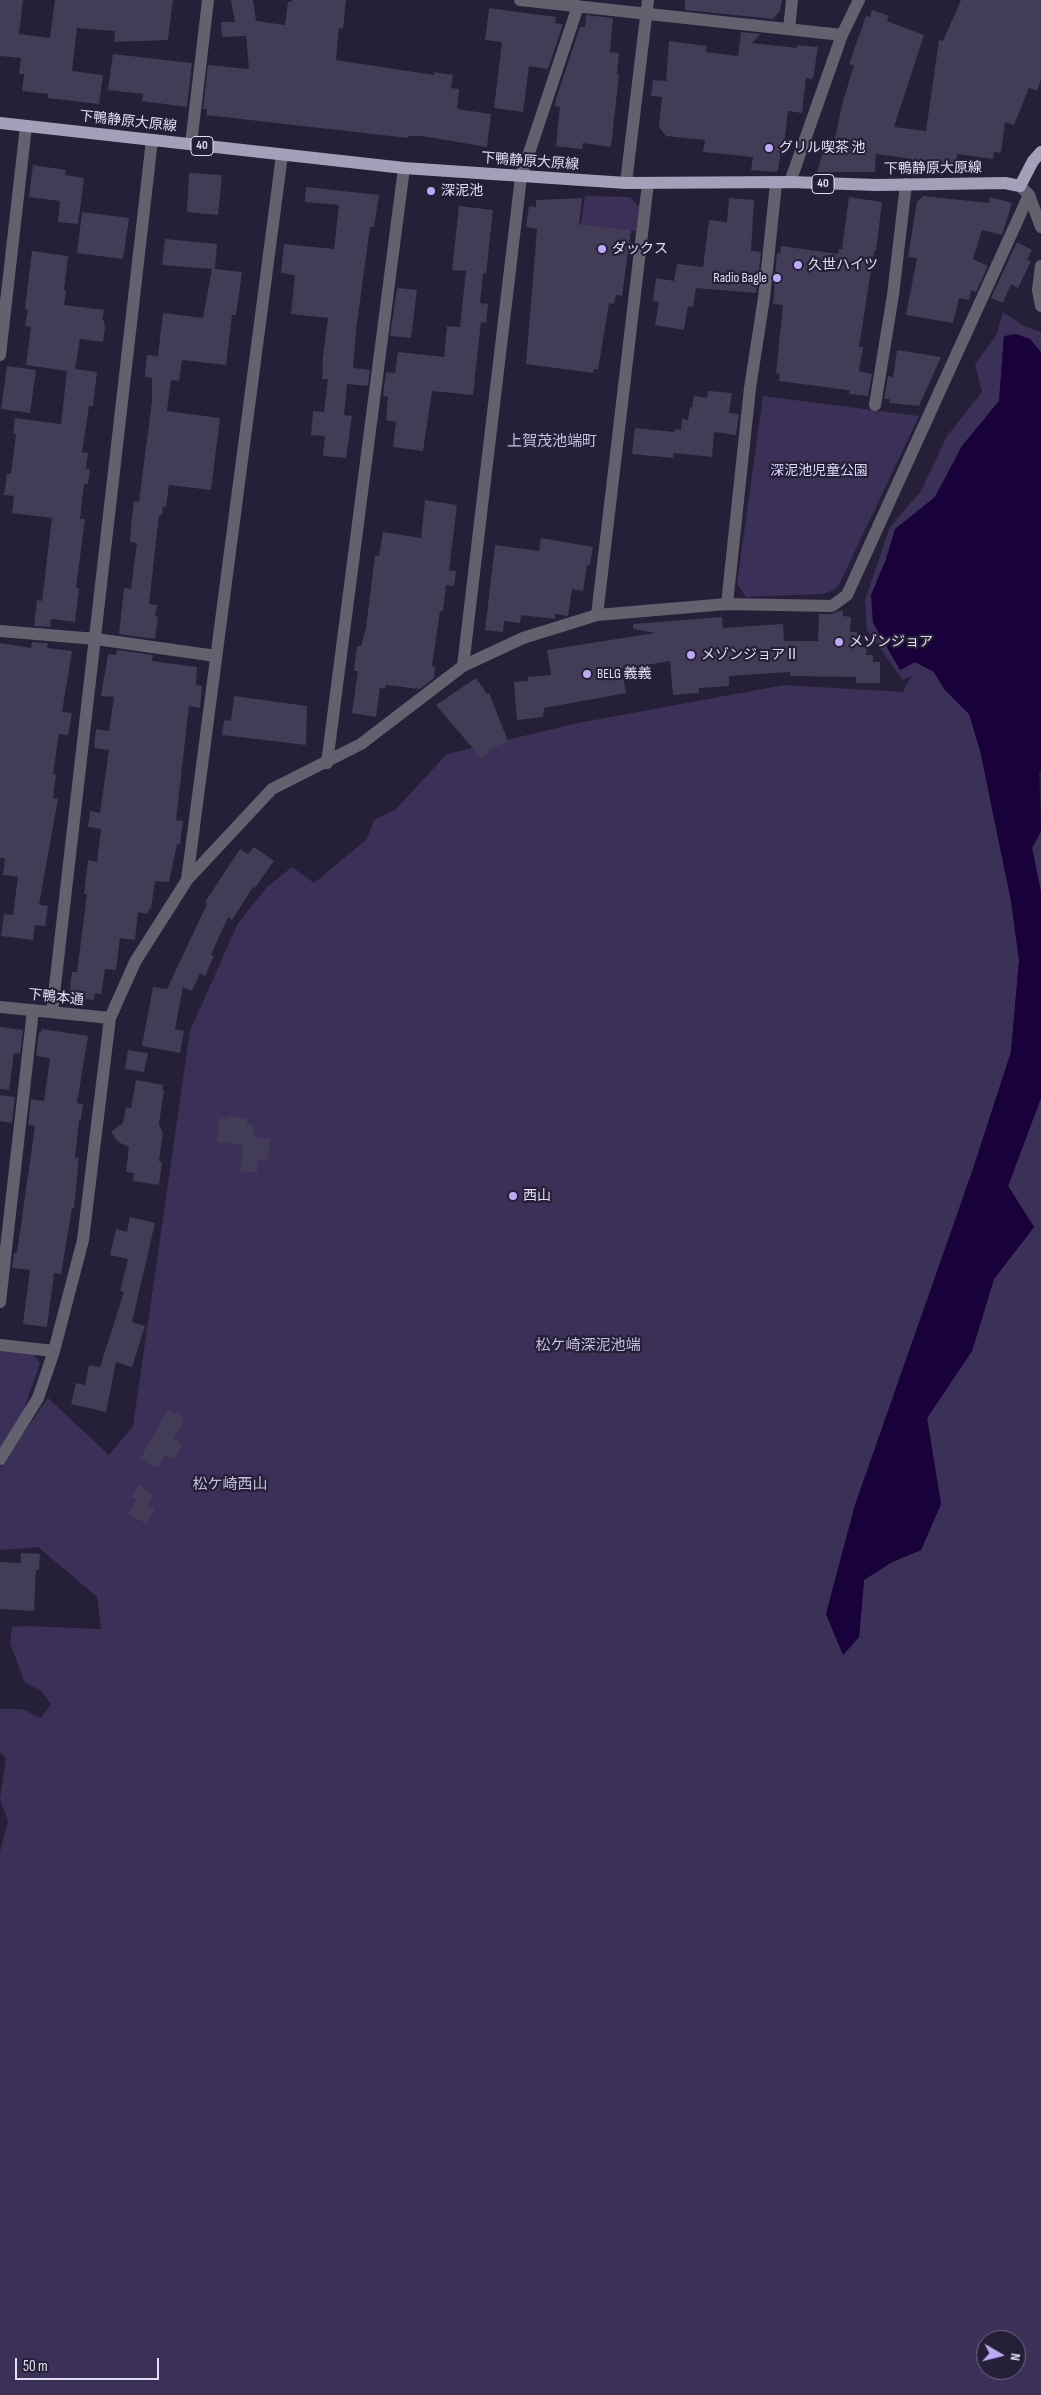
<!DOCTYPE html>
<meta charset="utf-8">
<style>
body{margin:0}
#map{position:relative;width:1041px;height:2395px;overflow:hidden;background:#251f37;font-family:"Sofia Sans Condensed",sans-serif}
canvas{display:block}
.north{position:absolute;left:976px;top:2330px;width:50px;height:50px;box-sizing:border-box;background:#251f37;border:1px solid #716c81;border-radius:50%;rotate:98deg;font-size:14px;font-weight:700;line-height:20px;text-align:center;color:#e2dff0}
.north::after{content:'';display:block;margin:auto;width:18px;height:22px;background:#bcaaf6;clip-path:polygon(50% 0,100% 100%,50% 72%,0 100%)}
.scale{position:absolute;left:15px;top:2358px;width:144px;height:22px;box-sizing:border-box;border:2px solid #e2dff0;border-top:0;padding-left:6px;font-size:15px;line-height:18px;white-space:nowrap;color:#e2dff0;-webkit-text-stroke:4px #251f37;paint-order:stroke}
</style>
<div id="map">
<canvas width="1041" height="2395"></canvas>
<div class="north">N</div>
<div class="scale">50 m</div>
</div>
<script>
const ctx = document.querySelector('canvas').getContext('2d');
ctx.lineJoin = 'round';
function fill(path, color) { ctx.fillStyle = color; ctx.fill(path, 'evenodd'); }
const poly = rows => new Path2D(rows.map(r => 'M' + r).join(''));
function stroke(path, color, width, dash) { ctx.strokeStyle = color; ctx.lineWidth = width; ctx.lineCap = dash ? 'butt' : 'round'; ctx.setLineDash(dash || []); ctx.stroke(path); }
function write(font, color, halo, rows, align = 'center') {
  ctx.font = font + ' "Sofia Sans Condensed","Noto Sans JP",sans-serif'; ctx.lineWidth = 4.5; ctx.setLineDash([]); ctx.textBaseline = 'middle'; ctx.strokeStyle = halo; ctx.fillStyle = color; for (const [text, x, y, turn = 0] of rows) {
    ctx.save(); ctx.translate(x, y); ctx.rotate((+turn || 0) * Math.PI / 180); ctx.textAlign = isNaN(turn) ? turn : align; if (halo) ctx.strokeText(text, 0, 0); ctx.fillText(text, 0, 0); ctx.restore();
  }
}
const green = poly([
 [585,196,630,197,639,207,636,231,581,224],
 [1003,312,1024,326,1041,332,1041,352,1004,336,999,401,962,446,935,497,896,529,886,559,900,669,915,662,934,672,945,690,969,714,980,750,1011,901,1019,960,1011,1052,973,1169,855,1505,826,1614,843,1655,859,1637,864,1580,892,1562,921,1550,941,1504,927,1418,972,1351,994,1279,1034,1227,1008,1186,1041,1098,1041,2395,0,2395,0,1852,8,1821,0,1799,6,1758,0,1752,0,1709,22,1709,41,1718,51,1704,40,1690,25,1683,10,1643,12,1627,28,1626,101,1629,97,1597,38,1547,0,1550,0,1467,48,1398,109,1455,133,1426,190,1031,238,923,268,886,292,867,314,883,367,839,374,820,395,810,447,754,578,723,784,685,903,692,912,675,903,680,867,630,865,600,890,527,921,491,947,436,982,392,975,364,996,336],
 [986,2340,1016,2340,1016,2370,986,2370],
 [763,396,919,416,839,585,834,590,823,594,746,597,737,584],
 [1041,831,1041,892,1032,848],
 [0,1350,34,1354,40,1364,22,1414,0,1458]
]);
const water = poly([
 [1016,334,1030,339,1041,352,1041,770,1039,771,1041,831,1032,848,1041,892,1041,1098,1008,1186,1034,1227,994,1279,972,1351,927,1418,941,1504,921,1550,892,1562,864,1580,859,1637,843,1655,826,1614,855,1505,973,1169,1011,1052,1019,960,1011,901,980,750,969,714,945,690,934,672,915,662,900,670,873,623,871,595,886,559,895,529,935,497,962,446,999,401,1004,336]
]);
const building = poly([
 [0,0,23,0,19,34,50,38,55,0,173,0,168,40,114,42,115,31,77,28,72,71,103,75,99,104,48,98,48,94,22,91,24,74,19,74,21,58,0,56],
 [231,0,253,0,256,21,285,25,288,2,291,2,292,0,346,0,343,29,339,28,336,60,434,75,434,72,453,75,451,88,459,89,457,109,491,114,487,147,422,136,408,136,408,138,206,115,207,109,203,109,208,65,249,69,246,36,222,37,221,22,235,22],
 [685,0,782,0,780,11,773,19,685,10],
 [961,0,1041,0,1041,79,1037,91,1029,88,1014,125,1005,122,1001,153,994,152,993,159,957,154,956,168,911,164,912,159,876,154,875,172,817,172,823,152,832,152,843,101,854,66,849,64,866,16,870,17,872,10,889,16,887,21,924,35,894,127,926,131,939,40,943,41],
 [489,8,556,17,555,23,563,24,548,69,529,66,523,112,494,108,502,42,485,40],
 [586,15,613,18,610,52,619,53,617,74,619,74,611,147,583,143,582,149,556,146,560,107,555,106,556,99,580,27,585,27],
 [741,32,760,34,752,43,797,48,797,45,818,47,813,79,806,78,802,113,788,111,784,145,782,145,778,170,776,172,751,170,753,157,703,152,705,140,666,136,659,127,662,97,651,96,653,80,666,81,669,41,707,46,706,52,738,56],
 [113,54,192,63,187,107,142,101,143,94,108,90],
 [33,165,66,170,65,175,84,178,78,224,58,222,60,201,29,197],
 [189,173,222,175,218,215,187,212],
 [306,187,379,195,374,227,370,227,356,331,353,368,370,370,368,386,347,384,344,415,352,416,346,458,323,456,325,436,311,435,313,411,324,412,328,379,322,379,323,365,322,364,328,318,291,314,295,275,281,273,284,244,334,249,339,205,305,202],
 [923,196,989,203,990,197,1012,203,1002,235,982,230,973,259,988,266,976,292,971,290,969,300,959,298,953,323,906,315,917,258,908,257,917,202],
 [849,197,882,202,876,251,874,251,859,347,863,347,859,371,872,374,868,396,849,394,850,391,847,390,779,381,780,374,776,373,783,305,773,304,777,253,780,253,781,246,838,254,839,249,842,249],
 [582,198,579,224,631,230,622,296,616,295,614,304,609,303,598,370,594,369,593,373,526,364,537,229,526,227,529,206,536,207,536,200],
 [729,198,754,200,751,251,761,252,756,293,696,288,693,307,688,306,684,330,655,325,659,302,653,301,656,278,674,281,677,264,703,267,709,220,727,222],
 [459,206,493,210,486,274,483,273,480,303,488,304,486,323,481,322,473,395,432,391,423,451,393,447,396,422,386,420,388,397,383,396,386,372,395,373,398,352,444,357,447,326,460,327,466,271,452,270],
 [82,212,129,218,123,259,77,253],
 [165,239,217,244,215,269,242,272,236,315,232,315,226,365,182,360,179,381,171,380,167,411,220,418,211,490,169,485,166,507,163,507,162,515,159,515,149,604,157,605,155,616,158,617,155,639,119,634,124,588,131,589,137,543,130,542,132,517,134,501,139,502,152,401,152,378,145,377,147,355,158,356,163,313,203,318,212,269,162,265],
 [1017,242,1032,250,1027,260,1031,261,1018,288,1011,284,1003,303,991,298],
 [32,251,68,256,64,290,66,290,64,305,104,310,102,320,104,320,105,328,103,342,80,339,75,369,97,372,93,406,89,406,82,452,88,453,86,469,90,469,88,484,84,484,80,519,85,519,76,588,79,588,75,622,51,619,50,627,34,626,37,600,42,601,52,518,12,513,14,496,4,495,7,474,11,474,16,434,13,434,15,418,61,424,67,371,26,365,31,327,25,326,28,310,25,309],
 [397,288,417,290,411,338,390,336],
 [897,350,941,357,919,406,889,403,890,399,884,399,888,376,893,377],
 [7,366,36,370,30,413,1,409],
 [708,391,732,393,729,413,739,414,736,435,714,432,712,457,674,453,673,458,632,454,635,428,675,432,675,429,681,430,682,419,688,420,690,407,692,407,694,396,707,398],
 [425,500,457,505,449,570,456,571,454,586,446,585,443,611,440,611,432,666,435,667,434,678,420,689,386,685,385,689,380,688,376,717,352,713,358,671,354,671,357,646,361,646,366,628,375,555,379,556,383,532,421,538],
 [541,538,593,547,590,565,587,565,583,591,572,589,568,616,555,614,555,619,521,615,520,623,504,621,503,632,485,630,495,545,539,551],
 [839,611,843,611,843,616,851,617,850,632,857,632,857,638,861,638,860,647,867,647,866,655,873,655,873,662,880,662,880,683,856,683,856,677,790,676,790,672,729,676,729,686,699,688,699,693,673,695,670,661,622,669,626,693,544,708,543,717,517,720,514,682,528,681,528,677,551,675,547,650,655,633,633,629,633,624,722,617,723,628,783,624,784,641,818,641,819,614,832,614],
 [32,642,48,643,47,648,72,651,62,712,72,713,68,735,59,734,53,774,56,774,53,798,58,799,39,905,48,906,45,926,35,925,33,940,1,936,4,914,13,915,18,877,3,875,5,858,0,858,0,643,31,648],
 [117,650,153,655,152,661,197,667,196,685,202,686,200,708,189,706,176,820,183,821,180,844,177,844,169,882,155,881,151,909,149,909,148,914,138,912,135,940,120,938,116,970,105,969,101,994,95,993,94,1000,69,997,72,972,77,972,87,894,84,894,88,860,97,862,101,829,88,827,90,811,100,813,109,750,94,748,96,729,109,731,114,697,101,696,108,654,116,655],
 [476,678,487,694,489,693,508,741,491,749,482,759,436,705],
 [234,696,307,706,306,745,222,735,224,720,231,721],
 [254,847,274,861,254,889,253,887,232,920,228,917,211,955,214,956,205,976,200,973,192,991,183,987,175,1029,184,1031,180,1053,142,1046,153,987,167,989,207,904,205,902,240,849,248,854],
 [0,1027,23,1030,20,1054,14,1053,9,1090,0,1089],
 [42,1029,88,1036,77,1103,83,1104,81,1120,79,1120,76,1149,75,1159,79,1157,74,1208,72,1208,61,1274,54,1273,47,1327,23,1324,30,1270,12,1268,14,1253,17,1253,35,1126,28,1125,31,1099,44,1101,50,1058,36,1056,39,1032,41,1033],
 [128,1050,148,1053,144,1072,125,1069],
 [136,1080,163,1085,162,1090,164,1090,159,1124,163,1133,159,1161,162,1162,159,1185,133,1181,134,1173,126,1172,129,1147,118,1142,111,1132,123,1123,126,1107,131,1108],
 [0,1095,15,1097,12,1123,0,1121],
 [227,1116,247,1118,247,1124,254,1125,254,1137,270,1139,268,1160,258,1159,257,1173,240,1171,243,1145,217,1142,219,1118,227,1119],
 [130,1217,155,1223,132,1322,145,1326,132,1367,116,1362,106,1412,71,1404,76,1383,85,1385,89,1365,100,1367,124,1292,120,1291,128,1259,110,1255,116,1229,127,1232],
 [168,1409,185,1418,174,1439,182,1445,174,1460,165,1455,158,1468,140,1459],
 [139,1485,154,1495,148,1504,155,1508,147,1524,128,1514,136,1500,131,1497],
 [21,1553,40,1554,39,1570,36,1570,34,1611,0,1609,0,1562,21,1563]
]);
const minor = poly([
 [520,0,842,35],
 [789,29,792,0],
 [191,144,208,0],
 [790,182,842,35,859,0],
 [0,355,26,126],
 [875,405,893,295,906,184],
 [727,604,750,388,764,298,776,184],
 [597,615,648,183],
 [0,631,96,639,216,656],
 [463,666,521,177,578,6],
 [327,763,404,168],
 [187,880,282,155],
 [0,1007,110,1018],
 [52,1012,152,140],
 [0,1302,33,1010],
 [0,1345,54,1351],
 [0,1459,38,1398,54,1351,83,1240,110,1018,135,962,187,880,272,789,361,744,463,666,523,638,597,615,727,604,832,606,847,595,1029,195]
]);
const tertiary = poly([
 [626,183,648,0],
 [1020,186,1029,195,1041,227],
 [1041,266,1038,290,1041,306]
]);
const primary = poly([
 [0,123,404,168,626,183,790,182,877,185,1005,183,1020,186,1033,161,1041,152]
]);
const markers = [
 [769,148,5,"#bcaaf6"],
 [431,191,5,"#bcaaf6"],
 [602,249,5,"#bcaaf6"],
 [798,265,5,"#bcaaf6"],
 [777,278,5,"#bcaaf6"],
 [839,642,5,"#bcaaf6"],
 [691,655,5,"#bcaaf6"],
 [587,674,5,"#bcaaf6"],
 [513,1196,5,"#bcaaf6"]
];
const shields = [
 [202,146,22],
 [823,184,22]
];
const shieldNames = [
 ["40",202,146],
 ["40",823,184]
];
const streetNames = [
 ["下鴨静原大原線",128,122,6],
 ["下鴨静原大原線",530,162,4],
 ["下鴨静原大原線",933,169,-1],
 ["下鴨本通",56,998,6]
];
const poiNames = [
 ["グリル喫茶 池",779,148],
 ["深泥池",441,191],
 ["ダックス",612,249],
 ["久世ハイツ",808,265],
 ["Radio Bagle",767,278,"right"],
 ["メゾンジョア",849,642],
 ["メゾンジョアⅡ",701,655],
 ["BELG 義義",597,674],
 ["西山",523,1196]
];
const parkNames = [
 ["深泥池児童公園",819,471]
];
const neighbourhoodNames = [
 ["上賀茂池端町",552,442],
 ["松ケ崎深泥池端",588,1346],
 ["松ケ崎西山",230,1485]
];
fill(green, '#3b3058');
fill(water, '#180239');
fill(building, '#423c57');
stroke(minor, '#64616e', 12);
stroke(tertiary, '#64616e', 12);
stroke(primary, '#a59fba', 12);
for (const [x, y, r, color] of markers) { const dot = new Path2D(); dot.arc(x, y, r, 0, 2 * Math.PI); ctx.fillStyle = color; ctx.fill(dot); stroke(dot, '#251f37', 2); }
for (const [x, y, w] of shields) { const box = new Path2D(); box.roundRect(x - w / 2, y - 9.5, w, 19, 4); ctx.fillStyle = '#251f37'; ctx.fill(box); stroke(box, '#e2dff0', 1); }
write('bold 12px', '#e2dff0', null, shieldNames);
write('14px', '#e2dff0', '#251f37', streetNames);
write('14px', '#e2dff0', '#251f37', poiNames, 'left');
write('14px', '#ded6fb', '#251f37', parkNames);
write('15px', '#c4bdde', '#251f37', neighbourhoodNames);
</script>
